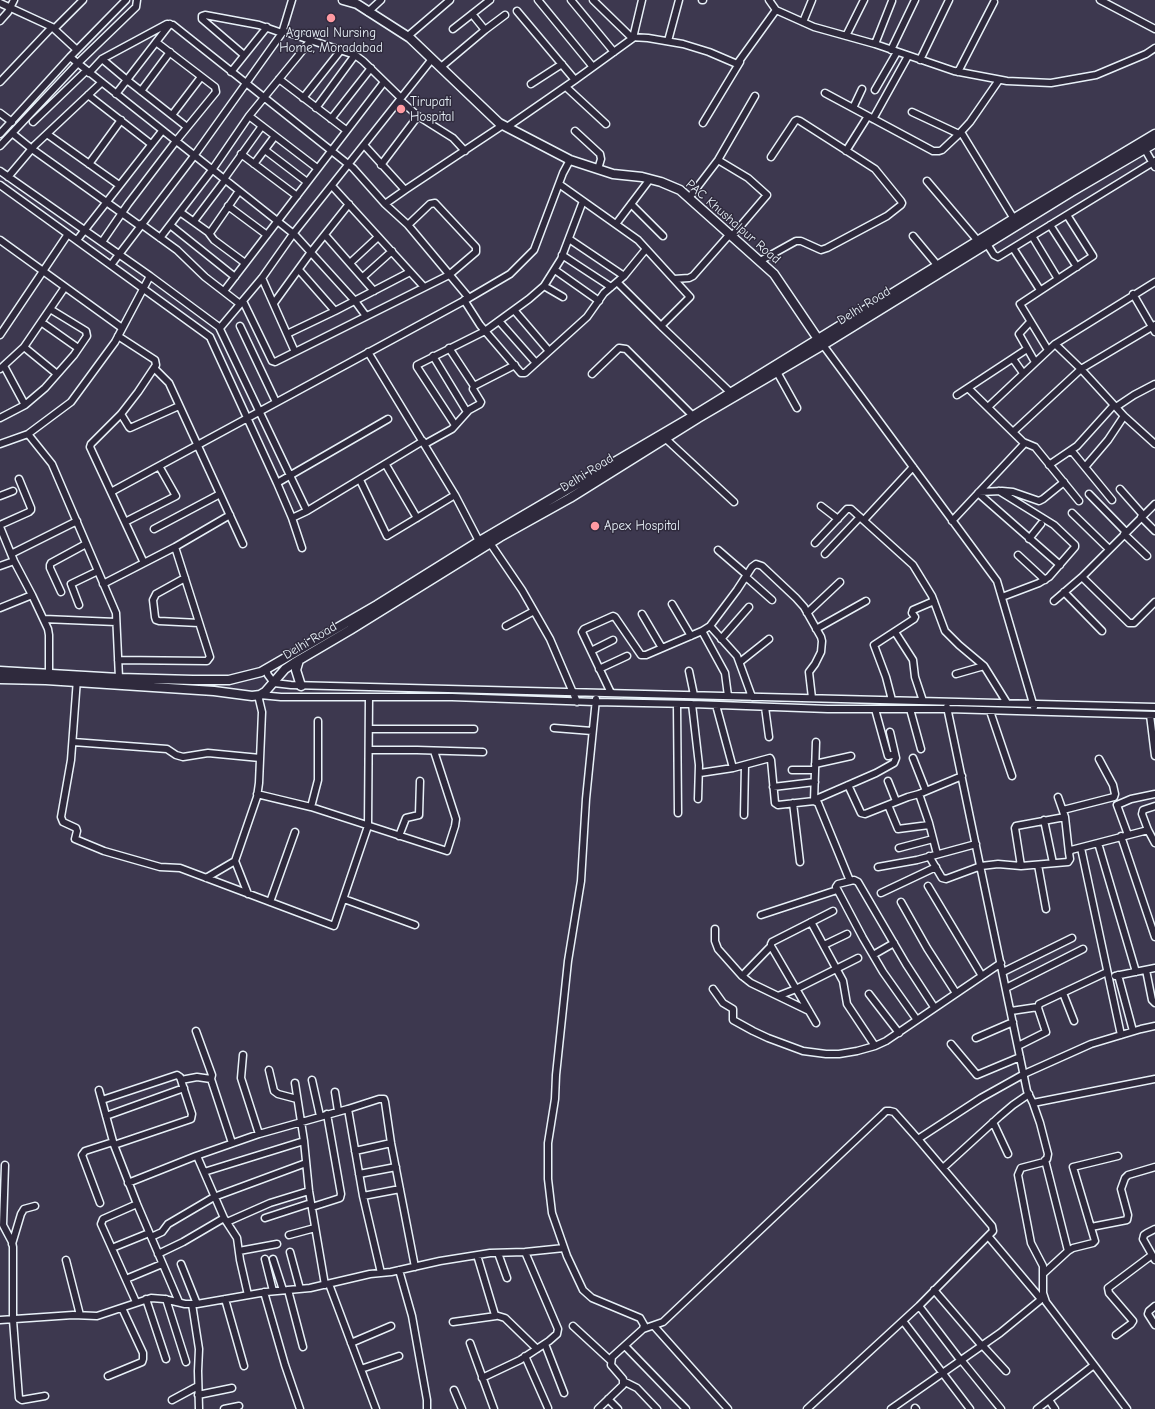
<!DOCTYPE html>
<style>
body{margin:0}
canvas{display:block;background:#3d384f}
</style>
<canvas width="1155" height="1409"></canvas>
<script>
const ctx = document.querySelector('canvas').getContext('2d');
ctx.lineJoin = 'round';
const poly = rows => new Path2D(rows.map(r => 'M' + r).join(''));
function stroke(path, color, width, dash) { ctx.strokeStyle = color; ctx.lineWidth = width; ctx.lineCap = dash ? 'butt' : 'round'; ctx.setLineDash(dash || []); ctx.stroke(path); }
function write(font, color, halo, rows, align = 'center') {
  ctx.font = font + ' "Comic Neue",sans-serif'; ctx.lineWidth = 3; ctx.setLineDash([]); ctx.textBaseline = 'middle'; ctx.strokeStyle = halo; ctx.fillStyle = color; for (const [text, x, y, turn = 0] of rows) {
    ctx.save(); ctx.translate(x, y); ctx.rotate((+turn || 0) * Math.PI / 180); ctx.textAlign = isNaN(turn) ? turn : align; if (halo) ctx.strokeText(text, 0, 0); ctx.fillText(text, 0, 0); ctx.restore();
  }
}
const minor = poly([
 [538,0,593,67],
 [571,0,614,52],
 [593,0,631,37,648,38,683,44,709,52,737,64,776,10],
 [702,0,703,0],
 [769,0,776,10,814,27,875,44,954,71,1007,81,1051,83,1096,75,1146,54,1155,48],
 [1100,0,1155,29],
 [0,3,52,27,77,50],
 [517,11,575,80],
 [368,12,381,0],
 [472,14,485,30],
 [0,21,8,12,14,0],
 [803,22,812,0],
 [54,29,83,0],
 [453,29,490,0],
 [283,31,355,55,363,61,401,98],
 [408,36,450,0],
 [846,36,864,0],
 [668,41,679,0],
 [875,44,892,1],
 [891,50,915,0],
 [244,55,202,19,202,16,205,15,259,25,282,33],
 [70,57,295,235,355,301,366,316],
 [102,59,127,80,187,127],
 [920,60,949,0],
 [441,67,485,30,505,15],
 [231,72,267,27],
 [958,72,994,2],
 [89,73,102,59,167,24,173,25,353,168,385,204,408,225,469,298],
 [279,79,346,130],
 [0,82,52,27],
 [531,84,562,64],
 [566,87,606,124],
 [875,90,897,52],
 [141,91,170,52],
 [825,93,933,151,939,151,942,150,959,134,970,122,999,80],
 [116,94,170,24],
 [88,95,151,144],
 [303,98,341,50],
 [400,100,418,116,453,138,465,151],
 [316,108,355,55],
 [853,108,862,89],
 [912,112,959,134],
 [0,113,12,122],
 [172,115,201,77],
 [249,116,317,168],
 [331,119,371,68],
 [873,119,908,56],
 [33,122,86,71],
 [703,123,740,62],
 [507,127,575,80,633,38,642,0],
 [575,131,600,154,601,159,598,169],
 [961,132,1014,219],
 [12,133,32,149,140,226],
 [0,134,70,57,126,0],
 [47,134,119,185],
 [364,145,405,190],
 [0,146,78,63,136,7,137,0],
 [1143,146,1155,167],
 [265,150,307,182],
 [846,151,868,116],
 [241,154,297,196],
 [718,160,748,178,767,195,732,236],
 [89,164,121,120],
 [254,164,275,136],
 [381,165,418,116],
 [0,171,150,276,219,327,307,511],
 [8,177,35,145,101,83],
 [224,179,262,126],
 [927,181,978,241],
 [559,184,638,240,690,297,661,326],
 [0,185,210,337,277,483,292,518,302,548],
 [332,186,424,287],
 [689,198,718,160,755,96],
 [385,204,405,190,503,125],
 [631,204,663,236],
 [228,206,267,235],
 [180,212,208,232,214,240,245,263],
 [194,221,225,180],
 [141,224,177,250,205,277,240,304],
 [616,224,650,179],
 [170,225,235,277],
 [1050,225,1077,267],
 [210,233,239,191],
 [325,235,374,291],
 [913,236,938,266],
 [1032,236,1058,279],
 [160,238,212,170,249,116,311,40],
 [569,239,624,276],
 [0,240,122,328],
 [77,240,162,131],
 [102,242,128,204,176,141,216,92,215,87,156,42],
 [987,244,994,255,998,257,1155,161],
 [1013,248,1040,290],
 [562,255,611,287],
 [760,261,796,241,801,241,821,250,827,248,887,216,901,205,902,203,901,201,875,169,800,121,797,120,795,121,771,157],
 [350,263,378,237],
 [111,265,194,156,282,33,292,0],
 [299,270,335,311],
 [555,270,599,301],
 [363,277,392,251],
 [262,278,295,352],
 [674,279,689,278,693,276,730,234],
 [617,282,661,326,730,392],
 [544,286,563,297],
 [224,291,384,82],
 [1133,294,1155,332],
 [464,300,480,325,521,373,525,373,587,317,604,293,624,276,646,249],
 [243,301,272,361,275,362,449,275,476,252,476,247,435,203,430,204,408,225],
 [274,303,311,252,349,204],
 [514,310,549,351],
 [499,321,536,363],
 [41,322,78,348],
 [1030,322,1019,334,1035,362],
 [240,326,276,402],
 [220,328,262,278,293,234,432,59],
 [287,334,335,311,410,272],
 [0,335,68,234],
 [118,336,155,360,156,365,138,392,121,414,91,444,90,447,144,563],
 [1055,344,1081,369,1124,416,1155,444],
 [823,345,997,581,1034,707],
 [24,347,57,374],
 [449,348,474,386],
 [1048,350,1020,304,1093,256,1067,215],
 [368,352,455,495,481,545],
 [433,356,467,412],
 [1013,359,1023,373],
 [4,366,25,405],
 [154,368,169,383,243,544],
 [0,369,24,347,65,287],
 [777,372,797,408],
 [592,374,619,348,626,349,693,416],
 [968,388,1023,442,1035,447,1079,501],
 [957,395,1027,349],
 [988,407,1055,344,1155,282],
 [1116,407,1134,395,1155,384],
 [121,414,129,427,130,428,179,406],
 [0,418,25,405,45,388,74,355,87,336,86,331,50,309],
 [455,425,417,367,417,365,485,331,529,299,544,286,561,259,583,201],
 [1013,432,1081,369,1155,325],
 [28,434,52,464,116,613,119,678],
 [666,439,734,502],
 [0,444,28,434,71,402,115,342,150,276],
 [425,444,452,429,469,410,480,404,481,402,473,389,474,386,515,365],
 [1071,450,1112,500],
 [386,465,417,518],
 [1049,465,1077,446,1114,405],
 [1085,467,1108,440,1124,416],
 [360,480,387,536,455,495],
 [277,483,388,419],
 [1120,489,1143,515],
 [999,491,1054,525,1075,545,1075,547,1049,577,1039,583,1002,597],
 [111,492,469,298,510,274,534,250,563,173,570,160],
 [979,492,1002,491,1013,492,1039,501,1043,499,1064,482],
 [978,493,1060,565],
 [1089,494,1126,532],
 [0,496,13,491],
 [821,506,838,519],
 [1072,513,1109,549],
 [1141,517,1155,531],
 [292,518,307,511,423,441],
 [864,520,913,467],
 [952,521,1025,443],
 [125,522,176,496,159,466],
 [0,525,29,512,31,510,31,508,19,479],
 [0,527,14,561,32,595,48,629,49,635,49,674],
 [154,529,220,494],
 [1124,534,1147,556],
 [1029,539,1041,524],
 [488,540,522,590,550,639,577,702],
 [815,543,847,509,851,509,913,565,932,596,945,631,959,645,984,666,1007,703],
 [718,550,747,575],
 [11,554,77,521],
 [825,554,860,517],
 [1018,555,1045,580],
 [0,566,14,561],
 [746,577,772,600],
 [1082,577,1129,623,1134,623,1155,602],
 [185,578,156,594,153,600,155,617,156,620,159,621,199,623],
 [103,584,175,547,230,515],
 [61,592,50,568,50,565,51,563,86,544],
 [1064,592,1102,631],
 [1054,601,1082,577,1155,504],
 [672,604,691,636],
 [79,605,71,584,98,571],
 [0,608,32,595],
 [807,613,840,582],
 [642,614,662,648],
 [44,619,116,622],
 [506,626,534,611],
 [710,626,737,656,752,697],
 [816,629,866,601],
 [702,631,725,673,728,696],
 [895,632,913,660,915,677,923,701],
 [721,639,749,607],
 [591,651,613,640],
 [118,660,207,661,210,657,175,547],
 [740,662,769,639],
 [599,669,627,656],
 [266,670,268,675,274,683,291,685,1155,707],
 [689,671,694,695],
 [956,674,984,666],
 [77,679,71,760,61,817,63,822,76,828,77,831,75,839,104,851,160,867,180,868,334,926,368,826,369,697],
 [611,693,582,632,584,629,613,616,615,617,641,655,646,655,702,631,710,626,737,590,752,567,756,564,762,566,796,598,804,607,821,637,822,641,821,652,815,664,809,672,812,698],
 [260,695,281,697,452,697,595,702,692,704,828,709,948,709,1155,715],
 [596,699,586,799,581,881,568,961,556,1075,555,1099,548,1143,548,1179,552,1213,567,1256,583,1290,592,1298,640,1318,644,1325,643,1329,612,1357,611,1365,623,1379,623,1385,598,1409],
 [892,700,886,677,874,645,914,619,915,617,912,613,913,610,934,601],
 [677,704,678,813],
 [692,704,699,765,698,799],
 [716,705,733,768],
 [765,707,769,737],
 [947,707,1027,1091,1033,1103,1155,1079],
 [875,709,888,756,895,754],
 [910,709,921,749],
 [990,711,1012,776],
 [1150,715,1155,756],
 [554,728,592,731],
 [369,729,474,729],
 [73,742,167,749,176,755,183,757,208,753,260,758],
 [369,750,417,750,483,752],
 [913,758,926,791],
 [815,764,851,756],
 [792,770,815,770],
 [700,773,733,768,770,758,771,760,775,803,778,805,814,801,818,803,850,881],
 [888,781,896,801],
 [848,785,861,813,865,814,908,797,919,794,962,776],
 [773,787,815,782],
 [257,794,311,807,447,851,455,826,456,819,434,751],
 [919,794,929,823,937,854],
 [1058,797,1065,817,1069,853],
 [814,800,876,773,894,763,896,758,890,732],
 [814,801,816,742],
 [793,803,800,862],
 [888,805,898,829,929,825],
 [1155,806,1143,810,1142,814,1148,830,1155,843],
 [311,807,318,780,318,721],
 [1063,810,1114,797,1115,794,1113,785,1099,759],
 [744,815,745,765],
 [1044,820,1053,863],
 [1128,835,1117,805,1131,799,1155,794],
 [399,836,406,818,419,815,420,781],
 [1121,836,1155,937],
 [1098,843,1136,972],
 [899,848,933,839],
 [1081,848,1121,1035],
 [929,856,942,878,946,879,981,866,998,864,1021,866,1068,862,1070,859,1069,853,1071,850,1148,830],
 [235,861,248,894],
 [1038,865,1046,909],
 [1021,866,1015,828,1016,826,1065,817],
 [878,867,917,860,976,844],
 [206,878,235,861,257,797,259,783,262,712,258,695],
 [928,886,982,976],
 [881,893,936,867],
 [344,899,415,925],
 [270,902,295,832],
 [901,902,927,948,956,993],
 [761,915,837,890],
 [811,922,843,981,847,1004,875,1046],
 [715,929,715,941,718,949,742,976,751,983,809,1011],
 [824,945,847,934],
 [873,955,894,943],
 [1146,970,1152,1000,1155,1003],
 [1003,972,1072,938],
 [1118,975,1133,1031],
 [742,976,771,946],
 [1115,976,1155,968],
 [1006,988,1083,949],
 [713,989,723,1003,733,1009,733,1020,753,1031,768,1038,803,1051,826,1054,839,1054,857,1051,875,1046,886,1041,1001,963],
 [1063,993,1074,1021],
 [869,994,899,1033],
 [778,996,796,989,858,958],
 [1011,1011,1038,1007],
 [917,1020,883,972,863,938,836,887,838,884,854,880,858,882,906,964,934,1007],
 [816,1023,771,946,771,944,772,942,833,911],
 [976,1038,1013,1022],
 [951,1044,977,1075,1020,1057],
 [1018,1046,1046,1032,1038,1008,1039,1004,1107,972],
 [243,1055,241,1078,259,1134],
 [269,1070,274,1091,278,1094,297,1099],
 [211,1079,232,1143],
 [181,1080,197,1077,211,1079,212,1075,196,1031],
 [312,1080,320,1116],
 [295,1083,304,1141,309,1191,325,1285],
 [99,1090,114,1145,137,1204,179,1302],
 [335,1092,338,1111],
 [102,1100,177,1075,180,1077,192,1114,191,1119,114,1145],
 [1033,1103,1040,1123,1048,1154,1047,1159,1044,1162,1021,1168,1018,1175,1031,1243,1043,1266,1043,1293,1046,1302,1094,1365,1037,1409],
 [348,1109,363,1196,381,1273],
 [106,1116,184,1088],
 [993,1122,1008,1154],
 [918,1139,981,1098,1024,1074,1091,1044,1141,1029,1155,1026],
 [355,1151,391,1143],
 [197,1156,224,1218,237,1238,240,1260,248,1295],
 [1045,1160,1068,1251],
 [5,1165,3,1225,12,1242,13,1247,13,1320,19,1398,22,1400,45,1396],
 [943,1168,1000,1116,1013,1105,1029,1094],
 [204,1172,304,1141],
 [359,1174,396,1167],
 [128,1183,196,1156,259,1134,348,1109,379,1099,384,1099,385,1102,391,1143,415,1267],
 [363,1196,400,1189],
 [100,1203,82,1155,85,1151,113,1142],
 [312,1207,337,1199,340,1198,341,1194,327,1114],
 [265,1218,311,1203],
 [227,1222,270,1203,309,1191],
 [1091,1227,1127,1220,1128,1215,1121,1189,1125,1178,1128,1175,1155,1167],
 [1155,1229,1147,1233,1144,1235,1143,1239,1155,1260],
 [289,1235,315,1228],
 [988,1236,1041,1299],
 [151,1237,162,1232,168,1224,214,1197,306,1163],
 [12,1244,21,1214,24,1209,35,1206],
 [112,1248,149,1233],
 [239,1251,277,1244],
 [290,1252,300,1289],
 [498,1253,507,1278],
 [158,1254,183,1242,224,1218],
 [477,1255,495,1315,505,1318,537,1349],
 [265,1259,273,1291],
 [273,1259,283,1290],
 [66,1260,80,1315],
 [181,1264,197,1304],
 [399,1270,412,1316,427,1400,427,1409],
 [1044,1273,1068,1251,1073,1248,1093,1243,1095,1241,1073,1167,1118,1156],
 [126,1279,162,1264],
 [329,1284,376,1409],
 [288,1290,303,1347],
 [934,1290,982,1346],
 [264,1292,285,1365,300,1409],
 [146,1299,166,1359],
 [166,1299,186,1362],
 [225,1299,244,1366],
 [136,1302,101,1224,103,1219,137,1204],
 [192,1304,199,1349,198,1371,199,1409],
 [919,1306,961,1361],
 [1155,1306,1149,1311,1148,1314,1155,1325],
 [0,1320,73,1315,97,1316,151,1298,164,1299,185,1304,197,1304,266,1292,310,1288,370,1274,391,1272,440,1261,490,1253,525,1252,564,1248],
 [903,1321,970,1409],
 [453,1322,496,1316],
 [573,1326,611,1361],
 [654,1326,728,1409],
 [643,1329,663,1322,883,1114,886,1111,890,1111,894,1112,918,1139,992,1226,993,1231,919,1306,807,1409],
 [1116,1335,1131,1324,1133,1321,1109,1293,1108,1288,1152,1255],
 [351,1343,391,1326],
 [470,1343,494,1409],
 [545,1344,564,1393],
 [625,1346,686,1409],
 [983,1346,1006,1371],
 [525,1356,548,1408],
 [962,1361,1001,1409],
 [1094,1365,1127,1409],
 [361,1369,399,1356],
 [108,1376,142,1362,143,1359,143,1353,122,1308],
 [482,1378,520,1360,549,1341,557,1334,558,1329,525,1252],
 [623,1381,637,1388,657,1409],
 [454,1390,462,1409],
 [198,1395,232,1388],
 [608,1399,618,1409],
 [172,1400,198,1386],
 [1049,1400,1055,1409],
 [915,1408,916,1409],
 [224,1409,239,1406],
 [891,1409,1000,1333,1044,1297]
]);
const major = poly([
 [343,0,357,4,410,38,499,123,570,160,613,174,642,177,661,182,680,190,774,274,818,339],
 [299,660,296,670,301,686],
 [0,671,119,678,193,680,229,680,261,672,377,605,478,542,693,416,1023,213,1155,134],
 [0,679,46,680,214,691,252,696,260,695,265,692,285,669,294,663,350,630,500,537,570,498,698,418,823,345,1071,192,1155,143]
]);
const markers = [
 [331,18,5,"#ff9aa2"],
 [401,109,5,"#ff9aa2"],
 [595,526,5,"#ff9aa2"]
];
const poiNames = [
 ["Agrawal Nursing",331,33,"center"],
 ["Home, Moradabad",331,48,"center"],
 ["Tirupati",410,102],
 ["Hospital",410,117],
 ["Apex Hospital",604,526]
];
const streetNames = [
 ["PAC Khushalpur Road",733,222,41],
 ["Delhi Road",864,306,-32],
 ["Delhi Road",587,473,-32],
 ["Delhi Road",310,641,-31]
];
stroke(minor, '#e8f1f8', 9);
stroke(major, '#e8f1f8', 11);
stroke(minor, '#2f2a3d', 6);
stroke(major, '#2f2a3d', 8);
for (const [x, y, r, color] of markers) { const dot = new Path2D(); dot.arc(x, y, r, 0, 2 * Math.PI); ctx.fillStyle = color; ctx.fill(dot); stroke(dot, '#2f2a3d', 1.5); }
write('13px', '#e8f1f8', '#2f2a3d', poiNames, 'left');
write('13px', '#e8f1f8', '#2f2a3d', streetNames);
</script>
